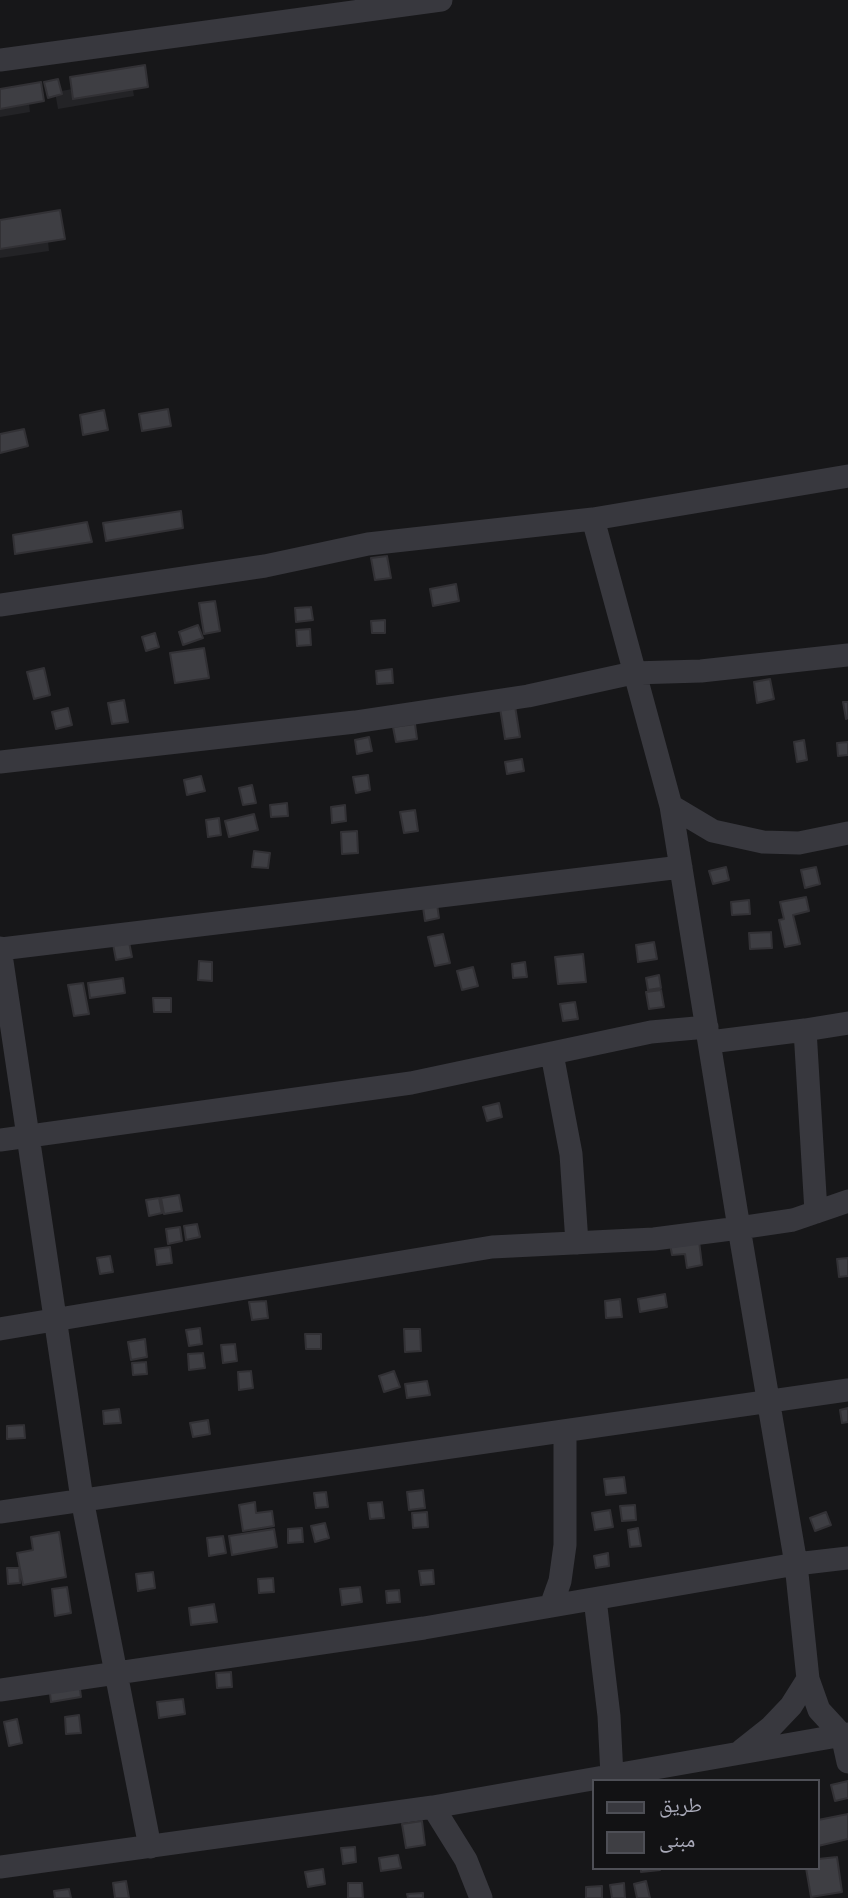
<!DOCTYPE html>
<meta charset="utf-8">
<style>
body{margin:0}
#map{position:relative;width:848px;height:1898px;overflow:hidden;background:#171719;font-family:"Source Sans 3","Noto Naskh Arabic",sans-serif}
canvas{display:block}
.legend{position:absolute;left:592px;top:1779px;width:228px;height:91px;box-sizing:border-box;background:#121214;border:2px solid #4e4f56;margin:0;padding:9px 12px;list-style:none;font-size:21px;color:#a9aab9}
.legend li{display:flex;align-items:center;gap:14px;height:35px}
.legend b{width:35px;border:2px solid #4e4f56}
</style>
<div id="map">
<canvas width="848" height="1898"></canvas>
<ul class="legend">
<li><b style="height:9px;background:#38383e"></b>طريق</li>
<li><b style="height:19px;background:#3e3e43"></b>مبنى</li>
</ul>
</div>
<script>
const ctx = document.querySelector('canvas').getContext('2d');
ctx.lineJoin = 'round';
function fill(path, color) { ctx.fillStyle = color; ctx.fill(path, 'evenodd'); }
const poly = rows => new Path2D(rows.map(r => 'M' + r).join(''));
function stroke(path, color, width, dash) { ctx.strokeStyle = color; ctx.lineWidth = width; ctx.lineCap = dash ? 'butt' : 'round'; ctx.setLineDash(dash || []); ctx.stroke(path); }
const built = poly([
 [131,79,134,96,58,109,55,92],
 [28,95,30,112,0,117,0,100],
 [46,220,49,251,0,258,0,228]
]);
const building = poly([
 [145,65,148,87,73,99,70,77,145,65],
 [58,79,62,94,48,98,44,82,58,79],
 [41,82,44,101,0,109,0,89,41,82],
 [60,210,65,239,0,249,0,220,60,210],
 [168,409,171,426,142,431,139,414,168,409],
 [104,410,108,430,83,435,80,415,104,410],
 [24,429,28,446,0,453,0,434,24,429],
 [181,511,183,528,106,541,103,523,181,511],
 [87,522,92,542,15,554,13,535,87,522],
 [387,556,391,578,375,580,371,558,387,556],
 [456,584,459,601,433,606,430,589,456,584],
 [215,601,220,631,204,634,199,603,215,601],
 [311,607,313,620,296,622,295,608,311,607],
 [385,620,385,633,372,633,371,621,385,620],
 [198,625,203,638,183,645,179,632,198,625],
 [310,629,311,645,297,646,296,630,310,629],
 [155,633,159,647,146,651,142,637,155,633],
 [204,648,209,678,175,683,170,653,204,648],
 [44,668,50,695,34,699,27,672,44,668],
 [392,669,393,683,377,684,376,671,392,669],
 [770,679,774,699,757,703,754,682,770,679],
 [124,700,128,722,112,724,108,703,124,700],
 [843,702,848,702,848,718,846,719,843,702],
 [515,706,520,737,505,739,500,708,515,706],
 [68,708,72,725,56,729,52,712,68,708],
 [415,724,417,739,396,742,393,727,415,724],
 [369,737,372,751,357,754,355,740,369,737],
 [804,740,807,760,797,762,794,742,804,740],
 [848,742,848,755,838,756,837,743,848,742],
 [522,759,524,771,507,774,505,762,522,759],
 [368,775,370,790,356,793,353,777,368,775],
 [201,776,205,791,187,795,184,780,201,776],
 [252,785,256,803,243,805,239,788,252,785],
 [287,803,288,816,271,817,270,805,287,803],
 [345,805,346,821,332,823,331,807,345,805],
 [415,810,418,831,404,833,400,812,415,810],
 [254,814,258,830,229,837,225,821,254,814],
 [219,818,221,835,208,837,206,820,219,818],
 [357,831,358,853,342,854,341,832,357,831],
 [254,851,270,853,268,868,252,867,254,851],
 [726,867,729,880,713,884,709,871,726,867],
 [816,867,820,884,805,888,801,870,816,867],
 [806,897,809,911,793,915,800,944,785,947,779,920,784,919,780,902,806,897],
 [749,900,750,914,732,915,731,902,749,900],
 [437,904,439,918,425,921,423,907,437,904],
 [771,932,772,948,750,949,749,933,771,932],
 [443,934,450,963,435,966,428,937,443,934],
 [129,942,132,957,116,960,113,944,129,942],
 [654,942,657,959,638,962,636,945,654,942],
 [583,954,586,982,558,984,555,957,583,954],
 [199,961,212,962,212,981,198,980,199,961],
 [525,962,527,977,513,978,512,964,525,962],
 [473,967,478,986,462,990,457,971,473,967],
 [659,975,661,988,648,990,646,978,659,975],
 [123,978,125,993,90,998,88,983,123,978],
 [83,983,89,1014,74,1016,68,985,83,983],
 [661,990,664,1007,649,1009,646,992,661,990],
 [153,998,171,998,171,1012,154,1012,153,998],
 [575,1002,578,1019,563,1021,560,1004,575,1002],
 [499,1103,502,1117,487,1121,483,1107,499,1103],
 [179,1195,182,1211,164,1214,161,1198,179,1195],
 [159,1198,162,1213,149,1216,146,1200,159,1198],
 [197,1224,200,1237,186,1240,184,1226,197,1224],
 [180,1227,182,1241,168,1244,166,1229,180,1227],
 [698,1233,702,1265,687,1268,685,1254,672,1255,669,1238,698,1233],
 [170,1247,172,1263,157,1265,155,1249,170,1247],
 [110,1256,113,1272,100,1274,97,1258,110,1256],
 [848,1258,848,1276,839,1277,837,1259,848,1258],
 [665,1294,667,1307,640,1312,638,1299,665,1294],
 [620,1299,622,1317,606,1318,605,1301,620,1299],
 [266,1301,268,1318,252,1320,249,1302,266,1301],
 [200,1328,202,1344,189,1346,186,1330,200,1328],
 [404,1329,420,1329,421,1351,405,1352,404,1329],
 [305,1334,321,1334,321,1349,306,1349,305,1334],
 [145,1339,147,1357,131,1360,128,1342,145,1339],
 [235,1344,237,1361,223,1363,221,1345,235,1344],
 [203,1353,205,1368,189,1370,188,1354,203,1353],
 [146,1362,147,1374,133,1375,132,1363,146,1362],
 [251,1371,253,1388,239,1390,238,1372,251,1371],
 [394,1371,400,1387,384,1392,379,1376,394,1371],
 [427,1381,430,1395,407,1398,405,1384,427,1381],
 [848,1408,848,1422,842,1423,840,1410,848,1408],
 [119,1409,121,1423,104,1424,103,1411,119,1409],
 [208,1420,210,1434,193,1437,190,1423,208,1420],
 [24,1425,25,1438,7,1439,7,1426,24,1425],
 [624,1477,626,1493,606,1495,604,1479,624,1477],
 [423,1490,425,1508,409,1510,407,1492,423,1490],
 [326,1492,328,1507,316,1508,314,1493,326,1492],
 [255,1502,256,1513,272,1511,274,1526,243,1531,239,1505,255,1502],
 [382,1502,384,1518,370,1519,368,1503,382,1502],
 [635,1505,636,1520,622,1521,620,1506,635,1505],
 [610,1510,613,1527,595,1530,592,1513,610,1510],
 [427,1512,428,1527,413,1528,412,1513,427,1512],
 [826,1512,831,1525,815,1531,810,1518,826,1512],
 [325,1523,329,1538,315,1542,311,1526,325,1523],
 [302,1528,303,1542,288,1543,288,1529,302,1528],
 [638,1528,641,1546,630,1547,628,1530,638,1528],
 [274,1529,277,1547,232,1555,229,1536,274,1529],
 [59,1532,66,1577,23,1585,17,1553,33,1550,31,1537,59,1532],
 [223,1536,226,1553,209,1556,207,1538,223,1536],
 [608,1553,609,1566,596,1568,594,1556,608,1553],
 [7,1568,19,1568,20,1583,8,1584,7,1568],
 [433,1570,434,1584,421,1585,419,1571,433,1570],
 [153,1572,155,1588,138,1591,136,1574,153,1572],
 [273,1578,274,1592,259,1593,258,1579,273,1578],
 [67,1587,71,1613,55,1616,52,1589,67,1587],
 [360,1587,362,1602,342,1605,340,1589,360,1587],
 [399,1590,400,1602,387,1603,386,1591,399,1590],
 [214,1604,217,1622,191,1625,189,1608,214,1604],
 [231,1672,232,1687,217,1688,216,1673,231,1672],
 [79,1682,81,1697,51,1702,49,1686,79,1682],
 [183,1699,185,1714,159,1718,157,1702,183,1699],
 [79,1715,81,1733,66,1734,65,1717,79,1715],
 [17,1719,22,1743,9,1746,4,1722,17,1719],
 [848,1781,848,1798,835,1801,831,1785,848,1781],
 [848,1814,848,1839,818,1846,818,1820,848,1814],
 [422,1821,425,1845,406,1848,402,1824,422,1821],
 [355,1847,356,1862,343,1864,341,1848,355,1847],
 [398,1855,401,1868,381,1871,379,1858,398,1855],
 [837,1857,842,1892,811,1897,806,1868,818,1868,818,1859,837,1857],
 [641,1868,660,1868,660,1870,641,1872,641,1868],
 [323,1869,325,1884,308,1887,305,1872,323,1869],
 [126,1881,129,1898,115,1898,113,1883,126,1881],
 [646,1881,650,1898,637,1898,634,1884,646,1881],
 [348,1883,362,1883,363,1898,348,1898,348,1883],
 [624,1883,625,1898,612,1898,610,1885,624,1883],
 [602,1886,602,1898,586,1898,586,1887,602,1886],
 [69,1889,71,1898,55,1898,54,1891,69,1889],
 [423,1893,423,1898,408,1898,407,1894,423,1893]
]);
const minor = poly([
 [0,60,441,0],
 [593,519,671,806,739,1228,796,1564,808,1679,819,1710,842,1735,848,1762],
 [0,605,265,566,368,544,593,519,848,476],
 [0,762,355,722,528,696,633,673,701,671,848,655],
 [671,806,713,831,763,842,799,843,848,833],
 [0,948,82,1499,150,1847],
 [0,949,681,867],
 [805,1030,816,1212],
 [710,1042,805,1030,848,1023],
 [552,1054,571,1154,577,1243],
 [0,1140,411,1083,651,1032,707,1027],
 [0,1329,492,1247,654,1239,739,1228,793,1220,848,1201],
 [0,1512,848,1390],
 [595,1599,609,1716,612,1776],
 [551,1606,560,1581,565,1545,565,1431],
 [0,1690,424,1628,796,1564,848,1558],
 [742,1750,771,1727,791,1706,808,1679],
 [433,1807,466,1860,481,1898],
 [0,1867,433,1807,848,1734]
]);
fill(built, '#232326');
fill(building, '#3e3e43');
stroke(building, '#323135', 2);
stroke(minor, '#38383e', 23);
</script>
